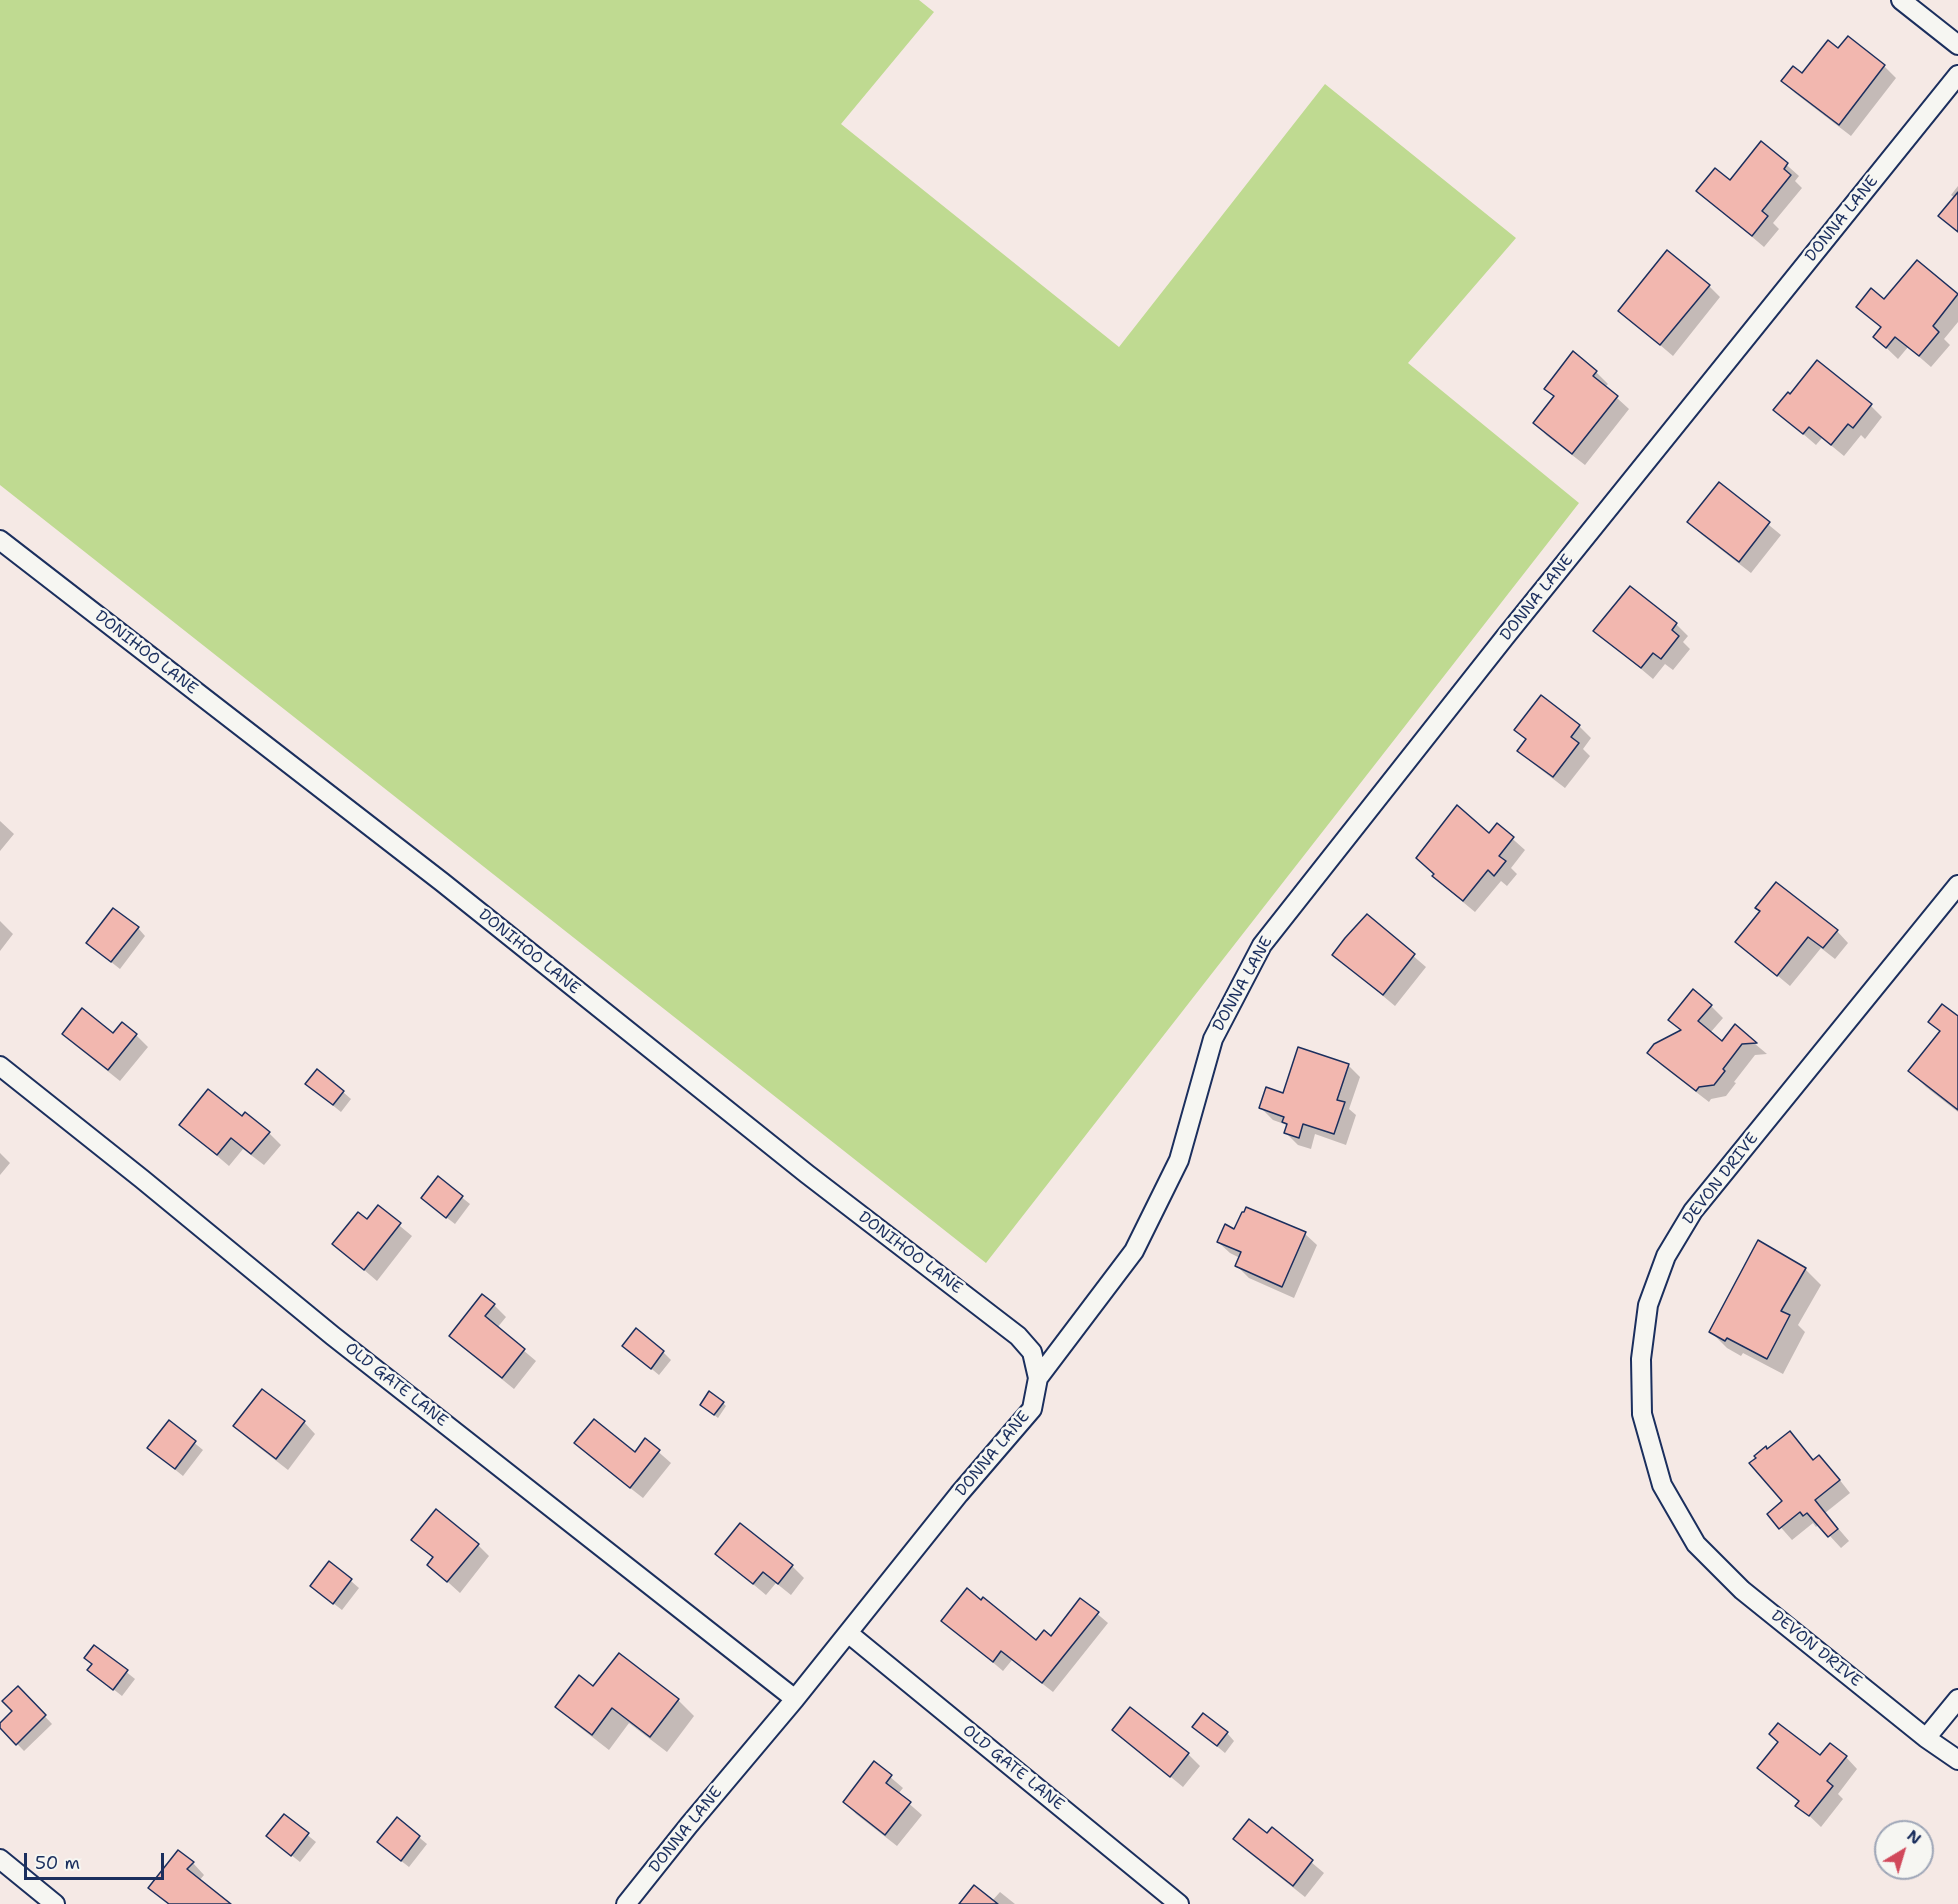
<!DOCTYPE html>
<style>
body{margin:0}
#map{position:relative;width:1958px;height:1904px;overflow:hidden;background:#f5e9e5;font-family:"Shantell Sans",sans-serif}
canvas{display:block}
.north{position:absolute;left:1874px;top:1820px;width:60px;height:60px;box-sizing:border-box;background:#f6f6f2;border:2px solid #9ea6b7;border-radius:50%;rotate:38deg;font-size:16px;font-weight:700;line-height:24px;text-align:center;color:#1b2f5e}
.north::after{content:'';display:block;margin:auto;width:21px;height:27px;background:#d1495b;clip-path:polygon(50% 0,100% 100%,50% 72%,0 100%)}
.scale{position:absolute;left:24px;top:1853px;width:140px;height:27px;box-sizing:border-box;border:3px solid #1b2f5e;border-top:0;padding-left:8px;font-size:18px;line-height:21px;white-space:nowrap;color:#1b2f5e;-webkit-text-stroke:4px #f6f6f2;paint-order:stroke}
</style>
<div id="map">
<canvas width="1958" height="1904"></canvas>
<div class="north">N</div>
<div class="scale">50 m</div>
</div>
<script>
const ctx = document.querySelector('canvas').getContext('2d');
ctx.lineJoin = 'round';
function fill(path, color) { ctx.fillStyle = color; ctx.fill(path, 'evenodd'); }
const poly = rows => new Path2D(rows.map(r => 'M' + r).join(''));
function stroke(path, color, width, dash) { ctx.strokeStyle = color; ctx.lineWidth = width; ctx.lineCap = dash ? 'butt' : 'round'; ctx.setLineDash(dash || []); ctx.stroke(path); }
function write(font, color, halo, rows, align = 'center') {
  ctx.font = font + ' "Shantell Sans",sans-serif'; ctx.lineWidth = 5; ctx.setLineDash([]); ctx.textBaseline = 'middle'; ctx.strokeStyle = halo; ctx.fillStyle = color; for (const [text, x, y, turn = 0] of rows) {
    ctx.save(); ctx.translate(x, y); ctx.rotate((+turn || 0) * Math.PI / 180); ctx.textAlign = isNaN(turn) ? turn : align; if (halo) ctx.strokeText(text, 0, 0); ctx.fillText(text, 0, 0); ctx.restore();
  }
}
const green = poly([
 [0,0,919,0,934,12,841,124,1119,347,1325,84,1516,238,1408,363,1579,503,986,1263,0,485]
]);
const shadow = poly([
 [1848,38,1884,66,1896,78,1851,136,1795,93,1783,81,1803,75,1838,50],
 [1762,143,1799,176,1795,181,1802,188,1773,223,1779,229,1764,247,1698,191,1730,182],
 [1958,186,1958,232,1940,216,1955,198,1951,195],
 [1917,262,1958,296,1958,322,1944,339,1950,345,1931,367,1908,347,1898,359,1875,337,1882,328,1858,307,1885,302],
 [1709,286,1720,297,1673,356,1620,311],
 [1574,354,1596,372,1608,384,1605,387,1629,409,1585,465,1546,435,1535,423,1555,397,1546,388],
 [1871,406,1882,417,1865,439,1861,435,1844,456,1822,438,1816,445,1775,410],
 [1719,484,1781,535,1751,573,1701,534,1689,522],
 [1630,588,1676,624,1688,636,1683,642,1690,649,1673,670,1665,664,1653,679,1595,630],
 [1541,697,1579,726,1591,738,1583,749,1590,756,1565,788,1531,762,1519,750,1527,740,1516,730],
 [0,821,14,834,0,851],
 [1497,825,1525,850,1511,868,1517,874,1507,886,1501,881,1475,912,1446,888,1418,858,1489,835],
 [1367,916,1426,967,1395,1006,1334,955],
 [0,921,13,934,0,951],
 [138,928,145,936,120,969,96,950],
 [1837,931,1848,943,1835,959,1821,948,1790,986,1737,942],
 [1711,1006,1723,1018,1710,1033,1722,1043,1735,1027,1767,1054,1755,1055,1734,1082,1736,1083,1726,1096,1711,1099,1709,1102,1661,1065,1649,1053,1682,1031],
 [1958,1018,1958,1112,1926,1087,1910,1071,1941,1032,1930,1022],
 [64,1034,136,1035,148,1047,120,1081,75,1045],
 [1348,1065,1360,1077,1349,1109,1356,1115,1346,1145,1315,1134,1311,1149,1298,1145,1286,1133,1288,1126,1287,1125,1273,1120,1261,1108],
 [315,1091,343,1092,351,1099,341,1112],
 [242,1118,269,1133,281,1145,264,1165,243,1149,229,1166,181,1125],
 [0,1153,10,1163,0,1175],
 [438,1178,470,1204,455,1224,430,1205],
 [378,1208,412,1236,377,1281,334,1244,368,1221],
 [1235,1231,1305,1234,1317,1245,1294,1298,1249,1278,1237,1266,1240,1258,1230,1253,1218,1242],
 [1805,1269,1821,1285,1798,1325,1805,1332,1783,1374,1743,1353,1741,1356,1727,1348,1711,1332],
 [494,1305,506,1317,497,1328,536,1361,514,1389,462,1347,451,1336],
 [624,1346,663,1352,671,1360,659,1375],
 [723,1403,726,1406,718,1418,705,1408],
 [169,1422,203,1450,183,1476,157,1455],
 [304,1422,315,1434,288,1470,247,1438,235,1426],
 [1790,1433,1815,1461,1831,1469,1850,1493,1825,1513,1849,1541,1841,1548,1819,1524,1816,1527,1813,1523,1792,1540,1769,1514,1784,1502,1768,1451],
 [646,1441,671,1463,643,1498,588,1455,576,1443,635,1454],
 [740,1525,792,1566,804,1578,791,1595,776,1583,766,1595,717,1554],
 [413,1540,478,1545,489,1556,460,1593,429,1565,434,1559],
 [330,1563,359,1588,342,1610,320,1593],
 [1081,1600,1108,1623,1053,1692,1012,1660,1003,1671,943,1620,1036,1642,1051,1638],
 [95,1647,135,1679,122,1696,89,1670,93,1665],
 [619,1655,678,1700,694,1716,667,1752,629,1723,609,1750,573,1722,557,1706,594,1688],
 [18,1688,52,1724,24,1751,0,1726,14,1711],
 [1194,1727,1227,1733,1234,1741,1225,1753],
 [1114,1730,1188,1754,1200,1766,1183,1787],
 [1846,1757,1857,1769,1838,1794,1843,1799,1821,1827,1798,1805,1800,1803,1759,1768,1820,1758],
 [875,1764,903,1788,898,1794,922,1815,897,1846,856,1814,845,1802],
 [284,1816,316,1842,300,1862,276,1843],
 [397,1819,427,1844,409,1867,387,1850],
 [1272,1829,1324,1873,1305,1897,1247,1851,1235,1839,1267,1835],
 [193,1863,204,1875,199,1881,228,1904,168,1904,150,1888],
 [1000,1892,1015,1904,962,1904,992,1901]
]);
const building = poly([
 [1848,36,1885,65,1839,125,1781,81,1793,66,1802,73,1828,40,1838,48,1848,36],
 [1761,141,1788,163,1784,169,1791,175,1762,211,1768,216,1752,236,1696,191,1715,168,1730,180,1761,141],
 [1958,192,1958,232,1938,216,1958,192],
 [1667,250,1710,285,1660,345,1618,311,1667,250],
 [1917,260,1958,294,1933,326,1939,332,1919,356,1895,337,1886,348,1873,337,1881,327,1856,307,1871,288,1884,299,1917,260],
 [1573,351,1597,371,1593,376,1618,396,1572,454,1533,423,1554,396,1544,389,1573,351],
 [1817,360,1872,404,1853,428,1848,424,1831,445,1809,427,1803,434,1773,410,1788,392,1790,394,1817,360],
 [1719,482,1770,522,1739,562,1687,522,1719,482],
 [1630,586,1677,623,1672,630,1679,636,1661,659,1653,653,1641,668,1593,631,1630,586],
 [1541,695,1580,725,1571,737,1579,743,1553,777,1517,751,1526,739,1514,730,1541,695],
 [1457,805,1489,833,1497,823,1514,837,1499,856,1506,861,1494,876,1488,870,1463,901,1432,876,1434,874,1416,858,1457,805],
 [1776,882,1838,930,1823,948,1808,937,1777,976,1735,942,1760,911,1755,908,1776,882],
 [113,908,139,927,111,962,86,943,113,908],
 [1367,914,1415,954,1383,995,1332,955,1345,938,1367,914],
 [1693,989,1712,1005,1698,1021,1722,1041,1735,1024,1757,1043,1742,1044,1723,1069,1725,1071,1714,1085,1699,1087,1696,1091,1647,1053,1654,1044,1681,1030,1668,1020,1693,989],
 [1942,1004,1958,1016,1958,1110,1908,1071,1940,1031,1928,1022,1942,1004],
 [82,1008,113,1033,122,1022,137,1034,108,1070,62,1034,82,1008],
 [1298,1047,1349,1064,1337,1100,1345,1102,1334,1134,1303,1124,1299,1138,1284,1133,1287,1124,1282,1122,1284,1117,1259,1108,1266,1087,1283,1093,1298,1047],
 [317,1069,344,1091,333,1105,305,1084,317,1069],
 [208,1089,242,1116,245,1112,270,1132,251,1154,231,1138,217,1155,179,1125,208,1089],
 [438,1176,463,1196,446,1218,421,1198,438,1176],
 [378,1205,401,1223,364,1270,332,1244,358,1212,367,1219,378,1205],
 [1246,1207,1306,1232,1282,1287,1235,1266,1241,1252,1217,1242,1225,1224,1234,1229,1242,1212,1244,1212,1246,1207],
 [1758,1240,1806,1268,1781,1311,1790,1315,1767,1359,1727,1338,1725,1341,1709,1332,1758,1240],
 [482,1294,495,1304,485,1316,525,1349,502,1378,449,1336,482,1294],
 [636,1328,664,1351,651,1369,622,1346,636,1328],
 [262,1389,305,1421,276,1459,233,1426,262,1389],
 [709,1391,724,1402,714,1415,700,1405,709,1391],
 [594,1419,635,1452,645,1438,660,1450,630,1488,574,1443,594,1419],
 [169,1420,196,1441,175,1469,147,1448,169,1420],
 [1790,1431,1813,1460,1819,1455,1840,1480,1815,1500,1838,1529,1828,1537,1807,1513,1803,1516,1800,1512,1779,1529,1767,1514,1782,1501,1749,1463,1756,1458,1754,1456,1766,1446,1767,1449,1790,1431],
 [436,1509,479,1544,447,1582,427,1565,433,1557,411,1540,436,1509],
 [740,1523,793,1565,778,1584,763,1572,753,1584,715,1554,740,1523],
 [329,1561,352,1579,333,1604,310,1586,329,1561],
 [967,1588,981,1600,983,1597,1036,1640,1044,1630,1051,1636,1080,1598,1099,1612,1042,1683,1001,1651,993,1662,941,1621,967,1588],
 [94,1645,128,1670,113,1690,87,1670,92,1664,84,1658,94,1645],
 [619,1653,679,1699,650,1737,612,1708,592,1735,555,1707,579,1675,593,1686,619,1653],
 [18,1686,46,1715,16,1745,0,1728,0,1723,12,1711,2,1701,18,1686],
 [1130,1707,1189,1753,1170,1777,1112,1730,1130,1707],
 [1203,1713,1228,1732,1217,1746,1192,1727,1203,1713],
 [1778,1723,1820,1755,1830,1743,1847,1756,1827,1781,1833,1786,1809,1816,1795,1806,1799,1801,1757,1768,1778,1742,1769,1734,1778,1723],
 [874,1761,892,1775,886,1783,911,1802,885,1835,843,1802,874,1761],
 [284,1814,309,1833,291,1856,266,1836,284,1814],
 [397,1817,420,1836,401,1861,377,1842,397,1817],
 [1249,1819,1267,1833,1272,1827,1313,1860,1293,1886,1233,1839,1249,1819],
 [178,1850,194,1862,187,1869,231,1904,169,1904,148,1888,178,1850],
 [974,1885,998,1904,959,1904,974,1885]
]);
const minor = poly([
 [1901,0,1958,45],
 [0,540,442,882,807,1174,1018,1336,1032,1352,1038,1378],
 [1958,885,1693,1211,1666,1256,1648,1305,1641,1359,1642,1414,1662,1485,1696,1544,1742,1590,1926,1738,1958,1760],
 [0,1066,142,1179,333,1336,795,1699],
 [848,1633,1179,1904],
 [1926,1738,1958,1699],
 [0,1859,55,1904],
 [626,1904,689,1825,795,1699,959,1494,1032,1409,1038,1378,1134,1251,1179,1160,1213,1039,1262,945,1505,637,1958,75]
]);
const streetNames = [
 ["DONNA LANE",1842,219,-51],
 ["DONNA LANE",1537,598,-51],
 ["DONIHOO LANE",146,653,38],
 ["DONIHOO LANE",529,952,39],
 ["DONNA LANE",1243,984,-61],
 ["DEVON DRIVE",1721,1179,-52],
 ["DONIHOO LANE",910,1253,37],
 ["OLD GATE LANE",396,1385,38],
 ["DONNA LANE",993,1454,-50],
 ["DEVON DRIVE",1816,1649,39],
 ["OLD GATE LANE",1013,1768,39],
 ["DONNA LANE",686,1830,-51]
];
fill(green, '#bfda91');
fill(shadow, '#0003');
fill(building, '#f2b7af');
stroke(building, '#1b2f5e', 1.5);
stroke(minor, '#1b2f5e', 22);
stroke(minor, '#f6f6f2', 18);
write('16px', '#1b2f5e', '#f6f6f2', streetNames);
</script>
